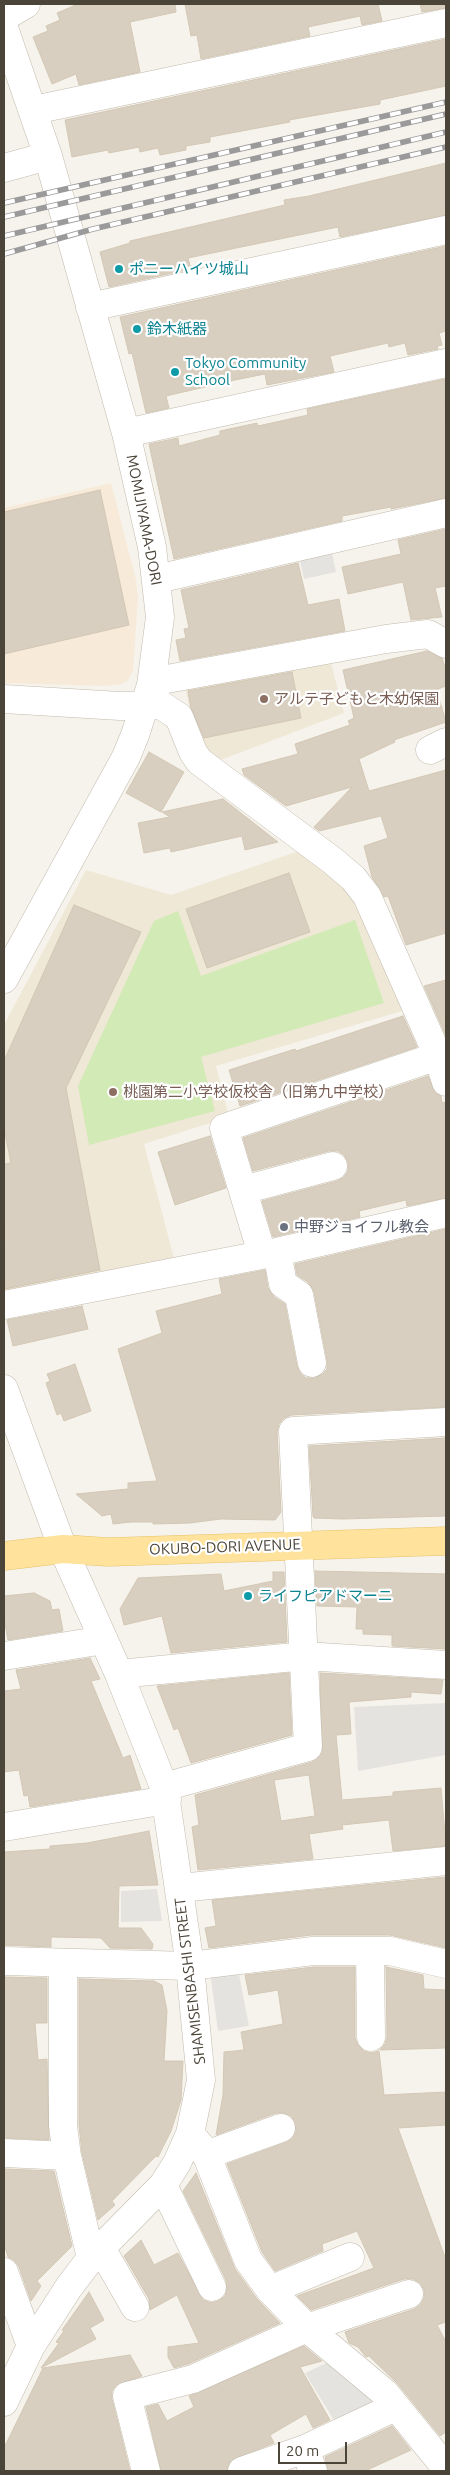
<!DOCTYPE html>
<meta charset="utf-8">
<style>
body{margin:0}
#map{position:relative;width:450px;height:2475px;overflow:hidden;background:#f6f3ec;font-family:Ubuntu,sans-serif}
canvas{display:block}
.frame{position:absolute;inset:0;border:5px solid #4b4439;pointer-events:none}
.scale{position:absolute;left:278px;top:2442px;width:69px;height:22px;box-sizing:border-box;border:2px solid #4b4439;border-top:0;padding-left:6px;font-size:15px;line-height:18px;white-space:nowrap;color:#4b4439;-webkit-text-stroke:4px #fff;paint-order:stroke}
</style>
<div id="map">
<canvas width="450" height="2475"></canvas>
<div class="frame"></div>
<div class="scale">20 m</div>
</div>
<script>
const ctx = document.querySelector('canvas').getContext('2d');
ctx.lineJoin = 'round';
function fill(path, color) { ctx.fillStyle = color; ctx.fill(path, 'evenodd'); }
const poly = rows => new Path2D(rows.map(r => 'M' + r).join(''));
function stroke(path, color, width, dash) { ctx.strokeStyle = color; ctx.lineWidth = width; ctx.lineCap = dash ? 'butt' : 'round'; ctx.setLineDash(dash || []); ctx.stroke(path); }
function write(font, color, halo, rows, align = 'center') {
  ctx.font = font + ' Ubuntu,"Noto Sans JP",sans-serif'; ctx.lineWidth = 4.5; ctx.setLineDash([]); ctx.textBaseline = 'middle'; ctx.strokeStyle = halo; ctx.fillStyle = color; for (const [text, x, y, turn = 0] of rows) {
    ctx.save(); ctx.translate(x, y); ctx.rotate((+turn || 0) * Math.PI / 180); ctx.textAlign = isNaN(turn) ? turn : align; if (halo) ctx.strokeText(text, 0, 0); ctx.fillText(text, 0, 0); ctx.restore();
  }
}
const commercial = poly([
 [111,483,136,580,138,597,133,670,128,680,122,684,105,686,4,683,4,508]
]);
const education = poly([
 [330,659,344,713,218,761,196,741,185,686],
 [299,851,361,901,402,1011,216,1066,229,1117,144,1144,175,1262,4,1299,4,1025,86,870,171,895]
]);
const green = poly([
 [178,911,201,976,355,920,384,1003,201,1057,215,1111,89,1145,78,1086,154,921]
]);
const parking = poly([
 [331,548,336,572,304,579,299,556],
 [446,1703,446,1755,358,1771,354,1707],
 [157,1889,162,1921,121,1922,121,1891],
 [238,1969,249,2026,218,2031,210,1972],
 [333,2360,386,2404,337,2425,305,2373]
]);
const building = poly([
 [78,4,175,4,176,12,130,22,140,72,79,85,76,74,52,84,33,37,48,31,46,26,60,20,57,13,78,4],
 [185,4,378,4,382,21,362,25,360,16,308,27,310,36,201,59,197,35,191,36,185,4],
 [420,4,446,4,446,8,422,12,420,4],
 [446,39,446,86,380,100,380,104,289,120,290,122,210,137,210,142,186,146,186,150,160,155,158,148,140,152,139,147,109,153,108,150,72,157,65,120,446,39],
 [446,163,446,215,340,237,338,227,188,258,191,269,109,287,100,252,130,243,130,241,285,205,284,200,309,196,446,163],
 [446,246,446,331,439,333,442,345,437,346,438,349,408,355,405,343,389,347,388,343,330,356,334,372,267,385,265,374,235,380,166,396,169,408,146,413,132,353,129,354,120,317,446,246],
 [445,379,446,498,391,509,391,507,342,516,342,521,174,559,149,444,178,438,179,446,220,435,220,431,257,423,258,426,308,415,307,409,445,379],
 [100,490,129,625,4,654,4,512,100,490],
 [446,529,446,586,435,588,442,617,411,620,403,582,348,594,342,567,401,554,398,540,446,529],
 [298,563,308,605,339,599,345,631,180,661,176,640,186,638,184,629,189,628,181,590,298,563],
 [427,651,442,658,446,670,446,686,438,689,440,693,438,694,446,722,394,740,395,742,359,759,369,791,446,770,446,933,406,945,388,896,384,897,372,877,364,846,388,838,381,816,319,831,314,827,352,787,286,806,244,775,242,769,298,754,295,744,350,725,348,721,354,718,343,670,427,651],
 [292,672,301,718,204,738,191,708,188,691,292,672],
 [149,752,184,772,161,812,126,793,149,752],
 [223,799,278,842,245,850,242,836,171,852,170,848,144,853,138,823,170,817,162,812,223,799],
 [289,873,310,932,207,968,186,909,289,873],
 [74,905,141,932,66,1088,100,1270,5,1289,4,1164,11,1163,4,1128,4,1061,74,905],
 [446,980,446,1036,424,986,446,980],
 [403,1016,417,1047,240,1106,229,1070,295,1049,296,1051,403,1016],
 [428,1076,435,1093,441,1096,442,1103,446,1102,446,1198,407,1206,406,1200,359,1211,360,1217,273,1237,262,1201,337,1181,344,1177,348,1171,348,1162,344,1155,338,1151,329,1151,253,1171,243,1138,428,1076],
 [210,1136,226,1188,175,1205,158,1152,210,1136],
 [446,1229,446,1407,292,1415,284,1418,279,1424,277,1432,281,1512,275,1520,221,1519,190,1523,153,1524,153,1522,131,1522,113,1524,111,1514,102,1516,76,1494,128,1489,128,1483,157,1481,118,1349,162,1333,156,1311,222,1294,219,1279,265,1270,268,1288,274,1297,285,1304,297,1366,301,1374,306,1378,315,1378,323,1374,327,1369,327,1360,314,1292,308,1282,297,1275,295,1264,446,1229],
 [82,1306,88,1329,13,1346,7,1320,82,1306],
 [75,1364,91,1411,64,1421,61,1413,57,1415,46,1383,50,1381,47,1374,75,1364],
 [446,1438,446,1516,342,1519,314,1518,313,1516,309,1446,446,1438],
 [315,1571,446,1574,446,1649,392,1646,392,1635,363,1634,363,1629,356,1629,357,1607,317,1606,315,1571],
 [273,1572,284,1572,287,1642,171,1653,162,1616,124,1625,120,1609,138,1578,221,1574,224,1591,273,1581,273,1572],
 [34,1593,50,1601,52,1610,59,1609,63,1631,8,1640,4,1618,4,1596,34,1593],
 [90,1658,100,1679,91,1681,123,1758,130,1755,141,1789,30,1807,28,1795,24,1796,19,1770,4,1772,4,1691,21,1689,16,1670,90,1658],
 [289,1673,292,1735,191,1763,178,1728,174,1730,157,1686,289,1673],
 [320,1673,443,1680,441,1694,411,1692,411,1697,349,1702,351,1734,336,1735,342,1800,393,1796,393,1792,441,1788,446,1846,393,1851,389,1820,342,1825,343,1829,309,1834,313,1859,198,1870,192,1827,199,1825,195,1795,312,1762,322,1753,320,1673],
 [309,1775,315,1816,281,1821,274,1780,309,1775],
 [149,1831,158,1885,119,1886,118,1928,141,1928,153,1944,152,1949,110,1948,101,1938,51,1937,51,1947,4,1945,4,1852,50,1849,50,1846,87,1843,149,1831],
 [446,1877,446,1948,390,1935,311,1935,209,1948,205,1928,216,1926,212,1900,446,1877],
 [314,1967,355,1967,355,2038,358,2045,364,2051,372,2053,379,2051,384,2095,446,2092,446,2125,398,2128,446,2260,446,2322,437,2325,446,2342,446,2432,440,2436,398,2384,369,2356,366,2357,358,2347,349,2343,345,2332,414,2309,420,2305,424,2298,424,2290,420,2283,413,2279,404,2279,311,2310,297,2296,374,2268,357,2231,322,2244,323,2251,275,2271,262,2252,227,2164,287,2142,293,2138,296,2131,295,2122,291,2116,283,2113,276,2113,216,2135,223,2095,224,2052,244,2050,241,2032,283,2024,278,1990,249,1995,245,1975,314,1967],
 [386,1967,423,1975,424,1989,446,1990,446,2048,380,2050,385,2044,387,2037,386,1967],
 [4,1977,47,1978,47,2023,35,2023,38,2060,47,2059,49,2140,4,2138,4,1977],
 [79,1979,154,1981,162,1985,167,2011,164,2061,183,2061,181,2100,171,2131,158,2157,156,2156,112,2201,115,2205,98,2220,82,2153,79,2125,79,1979],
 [4,2169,54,2171,72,2246,37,2281,41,2286,31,2301,19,2267,14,2260,8,2257,4,2244,4,2169],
 [196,2173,235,2269,257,2299,280,2323,188,2364,174,2368,168,2357,168,2347,199,2343,177,2295,150,2310,149,2299,124,2256,141,2240,154,2265,178,2253,203,2300,211,2303,218,2301,225,2296,227,2289,226,2280,183,2191,196,2173],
 [89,2292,104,2320,90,2328,96,2339,41,2368,59,2343,56,2342,64,2331,62,2330,89,2292],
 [304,2346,322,2361,300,2367,330,2420,313,2428,306,2414,270,2435,274,2443,231,2460,227,2471,161,2471,146,2407,158,2404,167,2421,194,2407,189,2396,304,2346],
 [130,2355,142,2376,116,2385,112,2391,112,2399,130,2471,4,2471,4,2448,43,2368,130,2355],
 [392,2426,411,2450,365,2471,328,2471,325,2457,392,2426]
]);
const minor = poly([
 [4,17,26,4],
 [4,28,48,156,126,433,152,547,160,617,151,685,135,735,126,757,4,979],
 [34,110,446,23],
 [4,168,48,156],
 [90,307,446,230],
 [126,433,446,363],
 [157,579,446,513],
 [152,678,167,679,386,639,428,634,446,644],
 [4,699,120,706,161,705,179,717,193,752,199,761,333,861,353,878,367,896,438,1056,446,1082],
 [430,750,446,742],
 [243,1190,333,1166],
 [277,1252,283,1284,299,1295,312,1363],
 [262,1254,224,1128,438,1056],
 [4,1305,277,1252,446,1213],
 [4,1389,63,1549,119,1674,164,1787,190,1966,201,2080,190,2134,177,2163,163,2185,91,2258,69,2287,31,2346,4,2402],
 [4,1656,104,1640],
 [119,1674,305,1656,446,1665],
 [164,1787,308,1747,293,1431,446,1422],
 [4,1827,167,1800],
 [180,1888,446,1861],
 [370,1951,371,2037],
 [4,1961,190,1966,313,1951,390,1951,446,1964],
 [63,1964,63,2126,67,2156,91,2258],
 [190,2134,205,2151,248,2260,270,2290,307,2328,386,2394,446,2468],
 [4,2153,67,2156],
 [206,2155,281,2128],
 [163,2185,212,2287],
 [101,2248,135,2307],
 [4,2272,31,2346],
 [270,2290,350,2257],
 [305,2449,313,2471],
 [146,2471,127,2396,193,2379,307,2328,409,2294],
 [242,2471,305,2449,395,2407]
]);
const major = poly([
 [4,1556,63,1549,108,1552,446,1541]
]);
const rail = poly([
 [4,203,446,102],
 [4,217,446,114],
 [4,236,446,132],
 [4,254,93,229,446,147]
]);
const markers = [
 [119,269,5,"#0f9aa8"],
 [137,329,5,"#0f9aa8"],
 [175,372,5,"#0f9aa8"],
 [264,699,5,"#8d6e63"],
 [113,1092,5,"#8d6e63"],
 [284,1227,5,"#6b7280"],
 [248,1596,5,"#0f9aa8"]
];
const cultureNames = [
 ["ポニーハイツ城山",129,269],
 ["鈴木紙器",147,329],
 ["Tokyo Community",185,363],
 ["School",185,380],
 ["ライフピアドマーニ",258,1596]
];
const streetNames = [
 ["MOMIJIYAMA-DORI",144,520,79],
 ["OKUBO-DORI AVENUE",225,1547,-2],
 ["SHAMISENBASHI STREET",190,1981,-97]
];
const educationNames = [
 ["アルテ子どもと木幼保園",274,699],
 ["桃園第二小学校仮校舎（旧第九中学校）",123,1092]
];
const worshipNames = [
 ["中野ジョイフル教会",294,1227]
];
fill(commercial, '#f7ead8');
fill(education, '#efe8d6');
fill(green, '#d2eab5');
fill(parking, '#e5e3e0');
fill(building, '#d8cfc1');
stroke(building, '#d3c7b4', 1);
stroke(minor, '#c2bbae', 29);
stroke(major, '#e6c16a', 29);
stroke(minor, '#fff', 28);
stroke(major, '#ffe39c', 28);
stroke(rail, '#9a9a9a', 5.5);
stroke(rail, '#fff', 4, [11]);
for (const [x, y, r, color] of markers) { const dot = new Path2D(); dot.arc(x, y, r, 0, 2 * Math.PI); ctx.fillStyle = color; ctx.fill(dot); stroke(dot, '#fff', 2); }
write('15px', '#0d838f', '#fff', cultureNames, 'left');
write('15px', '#4b4439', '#fff', streetNames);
write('15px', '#785e54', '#fff', educationNames, 'left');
write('15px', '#5b616d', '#fff', worshipNames, 'left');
</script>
